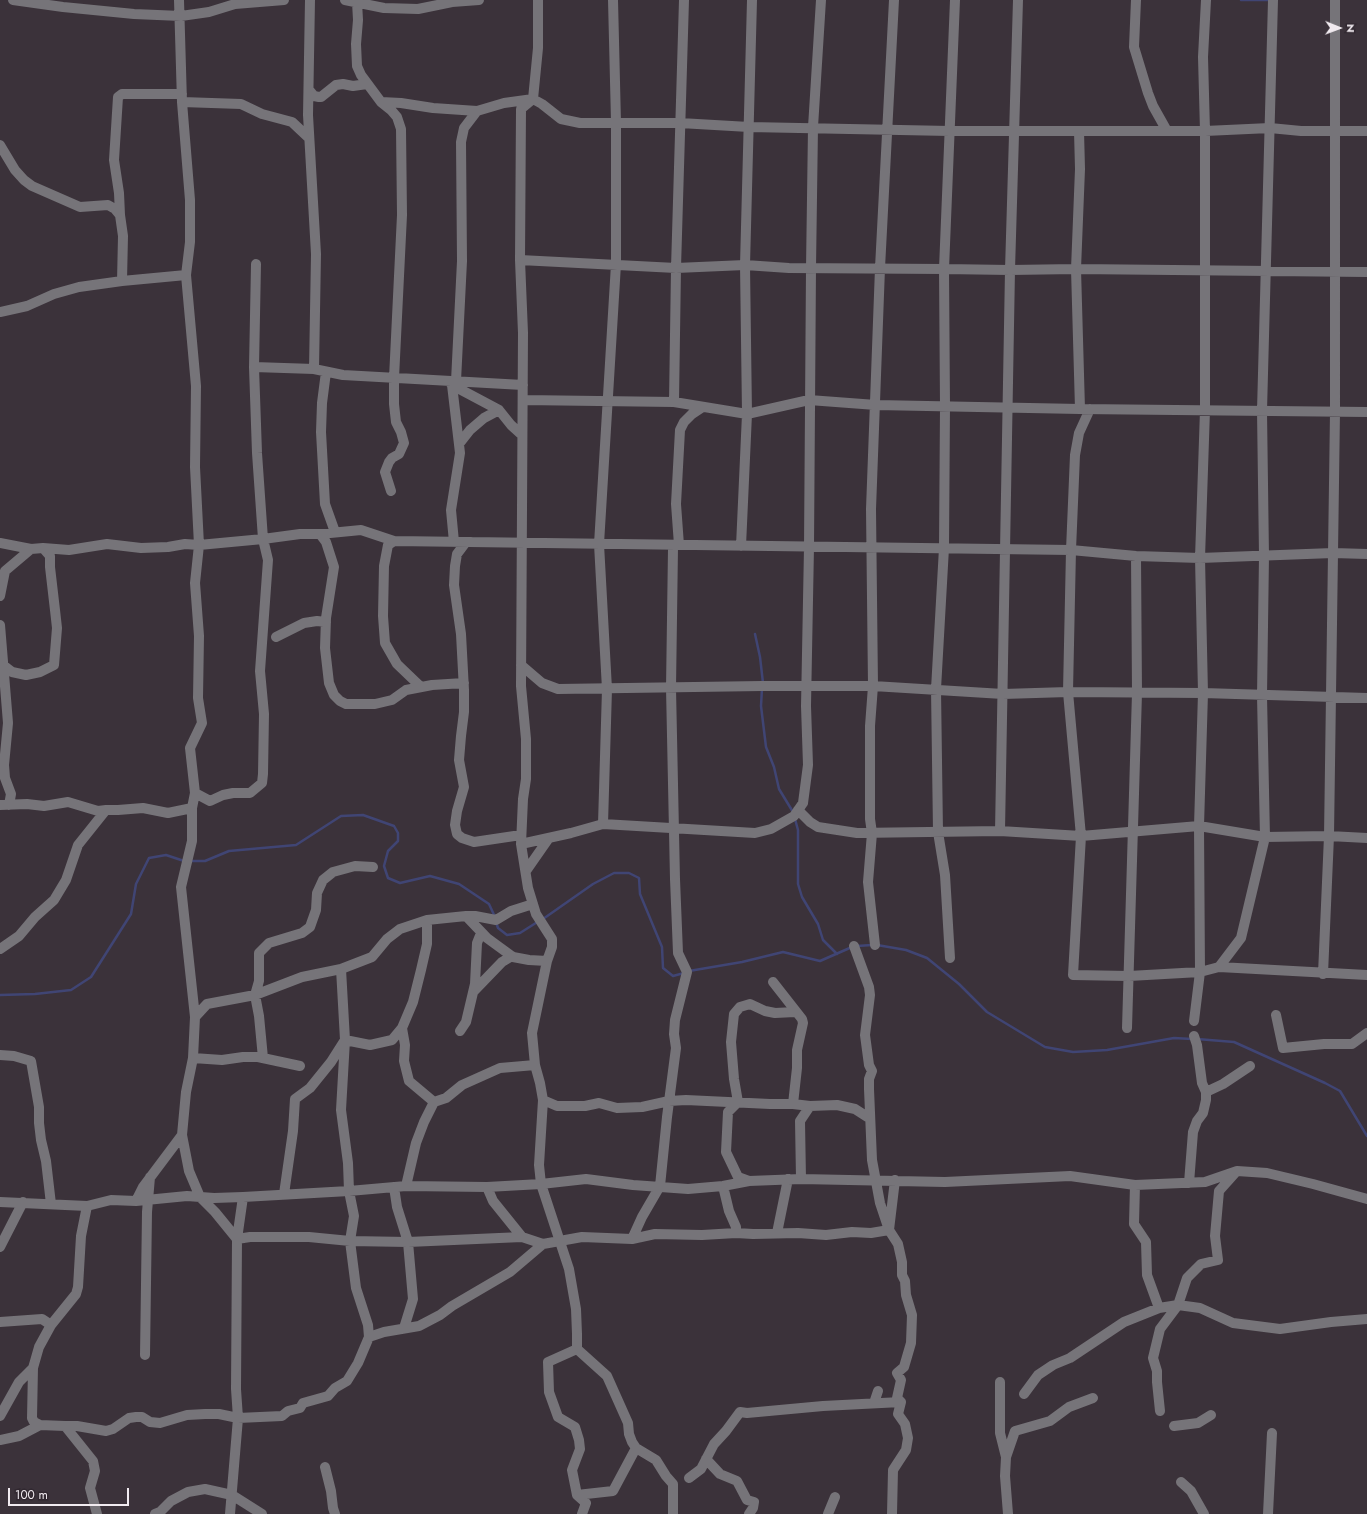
<!DOCTYPE html>
<style>
body{margin:0}
#map{position:relative;width:1367px;height:1514px;overflow:hidden;background:#3b323a;font-family:Jost,sans-serif}
canvas{display:block}
.north{position:absolute;left:1319px;top:8px;width:40px;height:40px;-webkit-text-stroke:3px #312830;paint-order:stroke;rotate:91deg;font-size:11px;font-weight:700;line-height:16px;text-align:center;color:#f1ebf0}
.north::after{content:'';display:block;margin:auto;width:14px;height:18px;background:#f1ebf0;clip-path:polygon(50% 0,100% 100%,50% 72%,0 100%)}
.scale{position:absolute;left:8px;top:1488px;width:121px;height:18px;box-sizing:border-box;border:2px solid #f1ebf0;border-top:0;padding-left:5px;font-size:12px;line-height:14px;white-space:nowrap;color:#f1ebf0;-webkit-text-stroke:3px #312830;paint-order:stroke}
</style>
<div id="map">
<canvas width="1367" height="1514"></canvas>
<div class="north">N</div>
<div class="scale">100 m</div>
</div>
<script>
const ctx = document.querySelector('canvas').getContext('2d');
ctx.lineJoin = 'round';
const poly = rows => new Path2D(rows.map(r => 'M' + r).join(''));
function stroke(path, color, width, dash) { ctx.strokeStyle = color; ctx.lineWidth = width; ctx.lineCap = dash ? 'butt' : 'round'; ctx.setLineDash(dash || []); ctx.stroke(path); }
const stream = poly([
 [1241,0,1268,0],
 [755,634,760,657,763,683],
 [762,688,761,706,766,747,774,767,779,789,793,812],
 [795,819,798,830,798,884,802,897,818,924,823,940,837,954],
 [189,861,205,861,229,851,296,845,341,816,363,815,394,826,398,833,398,841,388,851,384,866,388,878,400,883,430,876,459,884,489,904,495,917],
 [543,919,593,884,614,873,629,873,639,878,640,894,662,947,663,968,673,976,684,973],
 [496,922,498,928,507,935,520,933,539,921],
 [877,945,906,950,927,958,959,984,987,1012,1045,1047,1073,1052,1107,1050,1174,1038,1192,1039],
 [857,946,872,945],
 [689,971,742,962,783,952,820,961,852,947],
 [0,995,35,994,71,990,91,977,131,914,136,884,149,858,166,855,184,861],
 [1197,1039,1234,1042,1325,1083,1340,1091,1367,1136]
]);
const minor = poly([
 [13,0,63,7,134,14,181,16,209,12,235,4,284,0],
 [179,0,182,102,190,200,190,242,186,275,196,386,195,467,199,545,195,583,199,636,198,698,202,723,190,748,195,793,192,808,192,841,181,887,195,1017,193,1058,186,1092,182,1135,189,1171,200,1197,215,1212,237,1239,250,1237,309,1237,350,1241,408,1242,522,1237,543,1244,582,1237,632,1239,655,1234,702,1235,736,1233,753,1234,798,1233,826,1235,852,1232,871,1233,889,1230,895,1180],
 [310,0,308,115,316,254,314,369],
 [345,0,384,8,418,9,452,2,479,0],
 [355,0,357,2,358,20,356,44,357,66,361,75,381,102,391,110,397,117,401,129,402,215,394,378,394,404,396,422,401,432,404,443,399,454,392,458,389,462,385,472,391,491],
 [538,0,538,48,533,99,521,109,520,260,523,333,521,686,526,739,526,779,523,799,521,844,528,888,536,914,552,939,552,947,547,961,532,1033,535,1065,540,1083,543,1100,539,1165,541,1184,569,1269,576,1309,577,1334,577,1349,548,1362,549,1392,558,1417,575,1427,579,1440,580,1449,572,1470,577,1495,586,1503,582,1514],
 [1136,0,1134,47,1148,93,1153,106,1167,131],
 [309,90,314,96,319,97,321,97,336,85,343,84,353,86,367,84],
 [182,102,241,104,262,114,292,122,309,138],
 [381,102,401,103,433,108,477,111],
 [1079,131,1080,169,1076,269,1080,409],
 [0,145,15,170,24,180,32,186,80,207,108,205,115,209,120,215,123,236,122,281],
 [120,215,119,193,114,160,118,97,122,94,182,94],
 [520,260,676,268,745,265,789,268,944,269,1010,270,1076,269,1367,272],
 [0,312,27,306,54,294,79,287,122,281,186,275],
 [254,367,314,369,343,375,523,385],
 [326,372,322,403,321,432,325,504,335,532],
 [449,381,452,385,460,453,451,510,454,542],
 [456,381,462,261,461,142,464,128,477,111,504,103,533,99,542,104,561,119,580,123,680,123,749,127,950,131,1205,131,1270,128,1301,131,1367,131],
 [452,385,499,410,511,425,522,435],
 [523,400,674,402,747,414,809,400,876,405,1080,409,1367,412],
 [674,402,676,268,684,0],
 [1090,409,1079,433,1075,455,1071,550,1068,692,1081,836,1073,975,1129,976,1200,972,1219,967,1367,975],
 [459,444,470,430,484,418,499,410],
 [320,534,326,542,334,567,326,618,325,648,329,683,334,695,340,701,346,704,375,704,392,700,406,690,432,685,464,683],
 [394,541,388,545,384,566,383,616,385,643,397,664,421,687],
 [471,542,466,542,457,554,455,566,454,585,461,634,464,690,464,712,461,736,459,760,464,787,457,811,455,825,457,834,462,838,474,842,521,835],
 [0,543,31,549,43,548,69,550,107,544,141,548,168,547,185,544,199,545,263,539,300,534,320,534,361,530,394,541,1071,550,1136,556,1200,558,1333,553,1367,554],
 [679,545,676,504,680,430,684,422,692,414,701,408],
 [741,546,747,414,745,265,752,0],
 [0,596,5,571,31,549],
 [0,625,8,723,4,765,5,778,11,794,9,805],
 [276,637,304,623,317,621,326,622],
 [3,665,12,672,26,675,40,672,54,665,57,628,55,610,50,567,50,556,43,548],
 [521,665,542,683,558,689,762,686,873,686,1003,694,1068,692,1203,693,1367,698],
 [195,793,210,801,223,795,233,793,250,793,262,783,263,774,264,714,260,671,268,560,263,539,257,453,254,367,256,264],
 [0,805,27,804,44,806,68,802,98,811,106,810],
 [798,810,810,822,818,827,857,833,1000,831,1081,836,1199,826,1265,837,1329,836,1367,838],
 [603,824,607,689,599,544,616,264,616,122,613,0],
 [1000,831,1010,270,1018,0],
 [521,844,571,833,603,824,755,833,771,829,794,816,803,803,808,765,806,706,809,547,811,268,813,127,821,0],
 [526,871,549,838],
 [466,916,487,938,513,957,529,960,547,961],
 [875,945,868,882,872,833,870,819,870,726,873,686,871,509,880,268,894,0],
 [854,946,869,987,870,995,865,1035,869,1065,872,1071,869,1079,869,1089,872,1160,880,1203,889,1230,898,1244,902,1262,902,1275,905,1281,906,1295,912,1315,911,1343,904,1367,897,1373,901,1380,897,1398,901,1402,898,1414,905,1424,908,1438,906,1450,893,1470,892,1514],
 [0,949,19,936,35,917,54,900,66,880,78,845,106,810,118,810,143,808,168,813,192,808],
 [950,958,945,875,938,832,936,689,944,548,945,406,944,269,955,0],
 [1219,967,1241,938,1265,837,1262,696,1264,556,1262,411,1273,0],
 [341,969,345,1040,341,1110,348,1163,349,1191,354,1216,350,1241,356,1288,368,1325,369,1337],
 [1323,974,1329,836,1335,412,1335,0],
 [773,982,802,1019,803,1023,797,1050,797,1068,793,1104],
 [474,991,502,962,512,956],
 [1276,1015,1283,1048,1324,1044,1352,1044,1367,1033],
 [195,1017,207,1004,255,995,302,977,341,969,372,957,387,939,400,929,427,920,466,916,475,916,496,920,511,911,533,904],
 [1194,1021,1200,972,1199,826,1203,693,1200,558,1205,410,1205,131,1203,57,1206,0],
 [402,1028,405,1045,404,1061,409,1081,434,1102],
 [1127,1028,1137,693,1136,556],
 [460,1031,466,1022,475,984,477,943,481,933],
 [0,1055,14,1056,31,1061,39,1107,39,1123,41,1140,46,1161,51,1204],
 [193,1058,222,1060,243,1057,258,1057,300,1066],
 [263,1058,259,1016,255,995,259,981,259,953,269,943,302,933,310,927,316,910,317,893,323,880,333,872,355,866,373,867],
 [1206,1092,1223,1084,1250,1066],
 [543,1100,557,1106,585,1106,599,1103,617,1108,642,1107,669,1101,686,1100,770,1104,793,1104,810,1106,837,1105,855,1109,869,1118],
 [738,1102,734,1079,731,1042,734,1014,740,1007,750,1004,765,1011,775,1013,795,1012],
 [738,1102,728,1112,726,1152,738,1177,749,1181],
 [801,1179,800,1121,810,1106],
 [1189,1183,1193,1132,1197,1121,1203,1113,1206,1100,1206,1092,1202,1083,1197,1045,1194,1036],
 [1135,1185,1134,1224,1146,1242,1147,1275,1159,1308],
 [406,1186,416,1143,424,1122,434,1102,446,1098,462,1085,500,1068,535,1065],
 [723,1186,729,1211,736,1227,736,1233],
 [394,1187,397,1207,408,1242,413,1299,404,1328],
 [487,1187,493,1201,522,1237],
 [284,1194,293,1131,295,1099,310,1088,331,1062,345,1040,370,1045,392,1040,402,1028,413,1002,421,970,427,944,427,920],
 [136,1201,143,1187,182,1135],
 [0,1202,87,1206,111,1200,136,1201,187,1196,214,1198,243,1197,349,1191,406,1186,487,1187,541,1184,586,1179,633,1185,688,1189,723,1186,749,1181,801,1179,945,1182,1070,1176,1135,1185,1205,1182,1237,1171,1267,1173,1313,1184,1367,1199],
 [777,1233,788,1179],
 [632,1239,642,1217,660,1186,667,1117,676,1048,674,1034,675,1020,687,972,678,953,675,879,671,688,673,548],
 [0,1247,23,1202],
 [0,1322,42,1319,51,1325],
 [577,1349,607,1376,628,1423,629,1434,632,1442,636,1448,656,1460,666,1476,673,1484,673,1514],
 [145,1355,147,1212,150,1177],
 [33,1368,32,1418,34,1422,40,1425,65,1426,93,1461,95,1471,90,1488,97,1514],
 [1000,1382,1000,1433,1006,1457],
 [1024,1394,1038,1375,1053,1365,1070,1358,1124,1322,1159,1308,1178,1305,1200,1308,1233,1323,1280,1329,1331,1322,1367,1319],
 [874,1403,878,1391],
 [1160,1411,1157,1382,1157,1371,1153,1358,1160,1329,1178,1305,1187,1278,1201,1264,1218,1260,1215,1236,1219,1191,1236,1172],
 [0,1416,19,1382,33,1368,39,1347,51,1325,76,1294,78,1287,81,1236,87,1206],
 [65,1426,77,1426,106,1431,113,1429,129,1418,136,1417,142,1417,150,1422,160,1423,187,1415,205,1414,219,1414,238,1418,282,1416,288,1411,300,1408,303,1403,328,1396,335,1388,347,1381,358,1363,369,1337,384,1332,419,1326,440,1315,452,1306,510,1272,543,1244],
 [1174,1426,1198,1423,1211,1415],
 [0,1440,19,1436,40,1425],
 [706,1459,720,1474,737,1481,747,1500,754,1502,753,1508,749,1514],
 [325,1467,331,1491,333,1508,335,1514],
 [689,1478,701,1469,714,1444,726,1431,740,1412,747,1413,823,1406,901,1402],
 [1181,1482,1191,1491,1204,1514],
 [577,1495,613,1491,636,1448],
 [155,1514,160,1512,171,1501,188,1492,205,1489,232,1495,262,1514],
 [230,1514,238,1418,236,1389,237,1239,243,1197],
 [828,1514,835,1497],
 [1008,1514,1005,1476,1006,1457,1015,1431,1050,1421,1069,1407,1093,1398],
 [1268,1514,1272,1433]
]);
stroke(stream, '#404574', 2.5);
stroke(minor, '#767479', 10);
</script>
